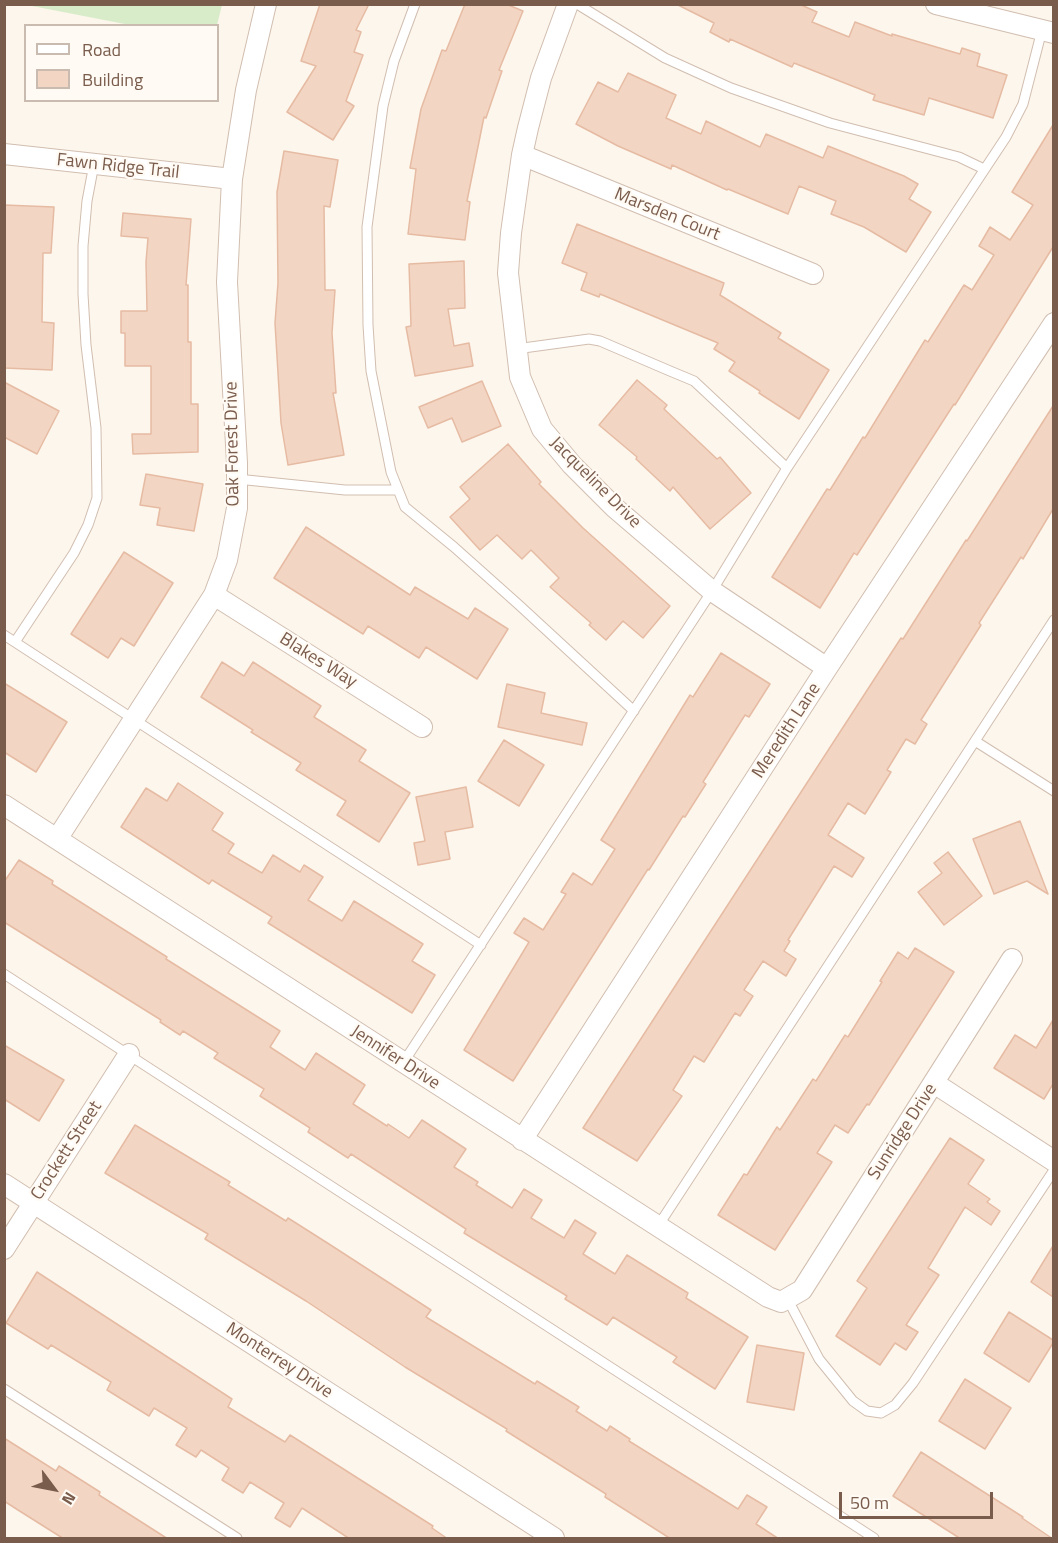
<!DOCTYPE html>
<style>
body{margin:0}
#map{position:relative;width:1058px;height:1543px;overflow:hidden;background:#fdf6ec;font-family:"Titillium Web",sans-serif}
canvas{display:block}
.frame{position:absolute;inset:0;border:6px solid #7a5c4d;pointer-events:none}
.legend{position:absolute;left:24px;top:24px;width:195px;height:78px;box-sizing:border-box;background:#fffaf3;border:2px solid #cabbb1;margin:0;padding:8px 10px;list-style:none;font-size:18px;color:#7a5c4d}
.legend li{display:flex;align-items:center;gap:12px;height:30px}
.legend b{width:30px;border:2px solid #cabbb1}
.north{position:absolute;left:24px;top:1459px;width:60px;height:60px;-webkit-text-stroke:4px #fffaf3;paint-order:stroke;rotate:122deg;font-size:16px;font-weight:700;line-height:24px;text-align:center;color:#7a5c4d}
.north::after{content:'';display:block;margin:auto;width:21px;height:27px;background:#7a5c4d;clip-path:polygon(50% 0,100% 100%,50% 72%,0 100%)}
.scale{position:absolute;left:839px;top:1492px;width:154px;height:27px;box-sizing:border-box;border:3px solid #7a5c4d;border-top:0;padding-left:8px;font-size:18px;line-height:21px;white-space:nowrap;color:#7a5c4d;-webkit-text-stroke:4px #fffaf3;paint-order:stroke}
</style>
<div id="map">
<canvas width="1058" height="1543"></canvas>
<div class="frame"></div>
<ul class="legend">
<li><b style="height:8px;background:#fff"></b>Road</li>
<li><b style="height:16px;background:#f3d5c3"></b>Building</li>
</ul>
<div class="north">N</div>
<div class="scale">50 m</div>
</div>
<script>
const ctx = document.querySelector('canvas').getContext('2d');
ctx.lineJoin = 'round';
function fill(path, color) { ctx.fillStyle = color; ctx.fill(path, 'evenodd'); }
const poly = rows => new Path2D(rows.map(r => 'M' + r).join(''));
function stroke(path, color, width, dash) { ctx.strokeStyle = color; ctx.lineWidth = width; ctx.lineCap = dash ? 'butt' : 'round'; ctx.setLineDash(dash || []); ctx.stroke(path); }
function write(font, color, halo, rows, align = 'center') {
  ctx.font = font + ' "Titillium Web",sans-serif'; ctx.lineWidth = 4.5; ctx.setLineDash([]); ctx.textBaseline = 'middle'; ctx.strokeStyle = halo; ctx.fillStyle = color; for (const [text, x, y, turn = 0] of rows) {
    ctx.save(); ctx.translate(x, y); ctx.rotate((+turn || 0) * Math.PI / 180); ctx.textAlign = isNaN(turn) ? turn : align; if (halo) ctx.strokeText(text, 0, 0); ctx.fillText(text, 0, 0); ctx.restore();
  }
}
const green = poly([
 [27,5,222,4,222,5,217,25,135,26]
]);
const building = poly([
 [320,4,369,4,356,30,361,32,354,52,363,55,346,101,354,106,333,140,287,112,316,66,301,61,320,4],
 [465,4,506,4,523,11,499,70,502,71,486,118,484,117,467,201,470,202,465,240,408,234,416,169,410,168,421,109,442,50,446,51,465,4],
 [676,4,799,4,817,12,812,22,849,37,855,22,892,36,892,34,960,54,962,48,980,54,977,66,1007,75,993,118,929,98,924,115,873,100,875,95,794,63,792,67,730,39,729,42,710,32,714,23,676,4],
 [628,73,676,95,666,118,701,134,706,121,760,147,766,134,823,158,828,146,904,176,918,184,909,199,931,212,906,252,864,227,831,214,836,201,799,186,788,214,728,189,727,190,672,165,671,169,618,146,576,124,598,82,618,92,628,73],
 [1053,125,1053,247,955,405,954,404,857,555,854,553,820,608,772,577,827,489,830,490,863,437,865,438,925,340,928,342,964,285,972,290,994,255,979,246,990,227,1010,240,1033,205,1012,192,1053,125],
 [284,151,338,160,330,207,324,206,325,290,335,290,332,333,336,393,333,393,344,455,288,465,281,423,275,323,278,283,277,192,284,151],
 [4,205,54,207,51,253,43,253,42,322,54,323,52,370,4,368,4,205],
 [123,213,191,219,186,285,188,285,188,342,191,342,191,404,198,404,198,452,133,454,132,434,151,434,151,366,125,366,125,333,121,333,121,311,147,311,146,262,148,238,121,236,123,213],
 [577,224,724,283,720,295,781,333,778,338,829,370,799,419,759,393,760,391,729,371,735,362,714,349,718,343,600,294,599,297,581,290,587,273,562,263,577,224],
 [464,261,465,308,448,309,454,346,469,343,473,366,415,376,406,327,411,326,409,264,464,261],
 [637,380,667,405,664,409,717,459,720,457,751,493,710,529,673,487,670,491,636,459,637,457,599,425,637,380],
 [482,381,501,426,462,442,452,418,428,428,419,407,482,381],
 [4,382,59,411,37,454,4,437,4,382],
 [1053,406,1053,509,1023,559,1021,557,979,623,981,625,921,720,927,724,915,744,906,739,887,770,891,772,865,814,848,803,828,835,864,858,852,877,834,866,788,940,790,941,784,951,796,959,786,976,763,961,744,990,753,996,740,1016,735,1013,704,1062,694,1056,673,1090,682,1096,637,1161,583,1128,901,638,903,639,966,540,967,541,1053,406],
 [508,444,541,482,539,484,583,528,670,606,643,638,623,621,606,640,589,625,591,623,550,587,559,578,531,550,522,559,497,535,480,550,450,517,470,499,460,487,508,444],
 [146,474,203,484,194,531,157,525,160,508,140,505,146,474],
 [306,527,410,595,415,587,468,619,475,608,508,629,477,679,426,647,419,658,368,626,363,634,274,578,306,527],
 [124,552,173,583,134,646,121,638,108,658,71,634,124,552],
 [721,653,770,684,749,717,745,715,703,782,706,784,685,817,683,816,649,870,648,869,513,1081,464,1050,529,942,514,933,524,918,543,930,566,894,561,892,573,873,592,885,615,849,601,840,690,695,693,697,721,653],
 [222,662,244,676,253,662,321,706,314,717,366,750,359,761,410,793,379,842,337,815,346,801,296,770,301,763,251,732,253,730,201,697,222,662],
 [4,683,67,722,36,772,4,752,4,683],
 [507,684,545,693,541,713,587,723,582,745,498,727,507,684],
 [504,740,544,765,519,806,478,781,504,740],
 [178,783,223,813,212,830,234,844,228,853,262,873,273,855,300,872,304,865,323,877,308,900,342,921,354,901,423,944,412,961,435,975,412,1013,268,923,272,917,212,880,209,884,121,827,146,788,167,801,178,783],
 [466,787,473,827,445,832,450,859,418,865,414,843,425,841,416,797,466,787],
 [1020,821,1048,894,1027,881,994,894,973,839,1020,821],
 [948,852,982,896,944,925,918,892,942,873,934,863,948,852],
 [19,860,53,881,52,884,167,957,166,959,280,1031,270,1047,305,1070,316,1053,365,1085,353,1104,387,1126,388,1124,409,1138,422,1120,466,1149,454,1167,478,1182,476,1185,512,1208,524,1189,542,1200,531,1218,564,1238,575,1220,596,1233,583,1254,615,1274,627,1255,688,1293,686,1298,748,1337,715,1389,673,1362,677,1357,613,1317,607,1325,565,1299,567,1296,464,1233,466,1229,351,1154,348,1158,308,1132,310,1128,260,1096,264,1089,214,1058,218,1053,183,1031,180,1035,160,1022,161,1020,4,922,4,882,19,860],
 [915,948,954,972,869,1105,867,1104,848,1133,835,1125,817,1153,832,1162,775,1250,718,1215,744,1174,747,1175,777,1127,780,1130,813,1079,816,1081,845,1035,848,1037,882,982,880,981,898,952,908,959,915,948],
 [1053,1020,1053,1084,1044,1099,994,1068,1015,1035,1036,1048,1053,1020],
 [4,1045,64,1080,39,1121,4,1099,4,1045],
 [135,1125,230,1182,228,1185,286,1221,288,1218,329,1244,431,1310,426,1317,535,1384,537,1381,579,1407,576,1411,607,1431,610,1426,630,1439,629,1441,738,1509,747,1495,767,1507,756,1524,779,1539,671,1539,605,1497,606,1494,506,1431,507,1429,405,1367,306,1301,205,1239,208,1234,105,1173,135,1125],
 [950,1138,984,1160,968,1184,990,1199,987,1202,1000,1211,991,1225,965,1207,928,1268,939,1275,906,1325,918,1332,906,1350,895,1343,880,1365,836,1336,867,1288,857,1281,950,1138],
 [1053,1246,1053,1297,1031,1282,1053,1246],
 [37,1272,232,1399,228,1407,285,1442,290,1435,433,1526,432,1528,448,1539,350,1539,302,1508,290,1527,275,1518,284,1503,250,1482,243,1493,222,1480,229,1468,201,1450,196,1457,176,1445,187,1428,154,1408,149,1416,107,1390,111,1382,51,1345,48,1349,6,1323,37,1272],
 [1009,1312,1053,1340,1053,1343,1029,1382,984,1353,1009,1312],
 [757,1345,804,1353,794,1410,747,1402,757,1345],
 [965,1379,1011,1408,985,1449,939,1421,965,1379],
 [4,1438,56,1471,59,1466,100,1492,99,1495,168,1539,64,1539,18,1510,4,1501,4,1438],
 [921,1452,1023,1517,1022,1518,1053,1539,961,1539,893,1496,921,1452]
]);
const lane = poly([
 [415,4,394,61,383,106,367,227,368,325,371,371,391,472,405,507,454,547,519,605,634,711],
 [577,4,665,58,731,88,830,123,959,157,984,169],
 [516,349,589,339,600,341,670,371,694,381,787,468],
 [237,479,345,490,398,490],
 [4,635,481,945],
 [15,642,74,553,88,525,97,498,96,428,86,345,83,294,83,246,87,201,94,164],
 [975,741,1054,791],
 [4,974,874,1538],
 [403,1063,712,591,787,468,1006,137,1023,104,1042,30],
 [658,1226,1054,620],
 [788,1300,819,1359,853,1401,867,1411,881,1413,895,1405,913,1383,1054,1170],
 [4,1389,237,1538]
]);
const street = poly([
 [568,4,541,78,528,128,522,155,511,233,508,273,520,377,542,429,572,465,615,508,712,591,827,668],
 [936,4,1054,33],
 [4,154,232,179],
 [522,155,813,274],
 [214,595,422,727],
 [4,805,768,1297,781,1302,802,1290,1012,959],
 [57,839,214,595,227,560,237,508,237,463,227,282,232,179,246,90,266,4],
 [934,1083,1054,1161],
 [522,1140,827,668,1054,323],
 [4,1184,554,1538],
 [4,1249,129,1054]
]);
const streetNames = [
 ["Fawn Ridge Trail",118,167,6],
 ["Marsden Court",667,215,22],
 ["Oak Forest Drive",233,444,-91],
 ["Jacqueline Drive",595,483,45],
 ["Blakes Way",318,661,32],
 ["Meredith Lane",787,731,-57],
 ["Jennifer Drive",395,1058,33],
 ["Sunridge Drive",903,1132,-57],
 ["Crockett Street",67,1151,-57],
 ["Monterrey Drive",279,1361,33]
];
fill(green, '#d8ecc9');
fill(building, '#f3d5c3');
stroke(building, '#e6bba3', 1.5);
stroke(lane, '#d1beb0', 11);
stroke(street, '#d1beb0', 22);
stroke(lane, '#fff', 9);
stroke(street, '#fff', 20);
write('18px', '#7a5c4d', '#fffaf3', streetNames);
</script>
